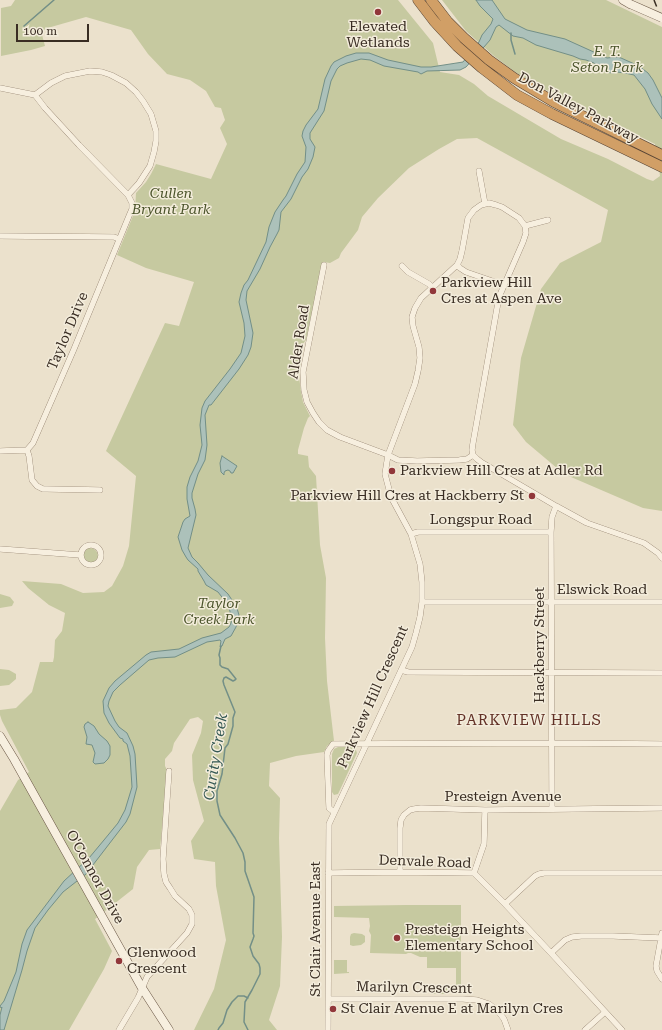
<!DOCTYPE html>
<style>
body{margin:0}
#map{position:relative;width:662px;height:1030px;overflow:hidden;background:#ebe1cc;font-family:"Roboto Serif",serif}
canvas{display:block}
.scale{position:absolute;left:16px;top:24px;width:73px;height:18px;box-sizing:border-box;border:2px solid #392d23;border-top:0;padding-left:5px;font-size:12px;line-height:14px;white-space:nowrap;color:#392d23;-webkit-text-stroke:3px #f3ecdb;paint-order:stroke}
</style>
<div id="map">
<canvas width="662" height="1030"></canvas>
<div class="scale">100 m</div>
</div>
<script>
const ctx = document.querySelector('canvas').getContext('2d');
ctx.lineJoin = 'round';
function fill(path, color) { ctx.fillStyle = color; ctx.fill(path, 'evenodd'); }
const poly = rows => new Path2D(rows.map(r => 'M' + r).join(''));
function stroke(path, color, width, dash) { ctx.strokeStyle = color; ctx.lineWidth = width; ctx.lineCap = dash ? 'butt' : 'round'; ctx.setLineDash(dash || []); ctx.stroke(path); }
function write(font, color, halo, rows, align = 'center') {
  ctx.font = font + ' "Roboto Serif",serif'; ctx.lineWidth = 3; ctx.setLineDash([]); ctx.textBaseline = 'middle'; ctx.strokeStyle = halo; ctx.fillStyle = color; for (const [text, x, y, turn = 0] of rows) {
    ctx.save(); ctx.translate(x, y); ctx.rotate((+turn || 0) * Math.PI / 180); ctx.textAlign = isNaN(turn) ? turn : align; if (halo) ctx.strokeText(text, 0, 0); ctx.fillText(text, 0, 0); ctx.restore();
  }
}
const green = poly([
 [15,0,398,0,433,43,440,72,459,75,474,84,488,96,561,139,608,159,647,179,653,181,660,176,655,144,542,88,515,72,494,56,466,31,442,0,606,0,662,27,662,511,643,508,564,474,526,442,513,425,521,358,541,289,560,263,601,242,608,210,477,138,457,139,439,149,409,168,378,198,362,217,358,230,341,253,339,258,330,263,323,262,306,340,302,345,299,351,301,360,299,377,301,391,303,402,310,416,308,418,304,428,298,450,298,454,308,456,309,467,316,476,320,545,326,578,325,638,327,681,334,741,327,746,324,752,296,756,270,763,269,786,280,798,279,838,282,937,280,986,269,1020,277,1030,194,1030,214,989,226,940,216,886,215,862,194,859,191,841,204,821,193,780,192,755,201,733,203,721,198,717,190,719,174,743,172,751,165,759,165,766,166,768,166,787,160,849,149,850,137,867,133,889,95,919,112,951,104,969,69,1030,0,1030,0,811,18,780,29,772,2,721,0,715,0,710,16,708,32,692,40,662,53,662,54,657,55,640,62,631,65,613,49,605,28,588,22,581,61,584,83,593,104,592,112,586,123,566,129,546,136,476,106,451,165,323,179,326,194,282,146,268,117,255,135,211,136,193,146,182,151,174,156,164,211,179,227,144,220,128,225,120,221,108,215,107,206,91,190,80,167,74,148,54,131,30,86,17,51,27,41,31,45,46,31,50,1,56,1,8,11,6],
 '82 556a8 8 0 1 1 16 0a8 8 0 1 1-16 0Z',
 [0,594,10,597,14,602,12,606,0,608],
 [0,669,9,670,16,674,16,679,9,685,0,686],
 [338,747,353,747,356,750,357,753,339,792,338,794,334,795,332,792,332,754,334,749],
 [406,905,461,905,461,994,452,994,452,986,456,986,456,968,427,968,427,957,420,957,411,953,408,953,406,954,370,953,371,935,369,931,370,926,369,918,334,917,334,906],
 [354,933,362,934,365,936,365,942,361,945,353,946,350,945,350,937,351,934],
 [334,960,347,960,347,972,349,972,349,973,334,974],
 [447,986,448,994,431,994,431,987]
]);
const water = poly([
 [476,0,492,0,505,19,527,30,565,39,607,58,616,57,621,58,639,66,648,73,653,80,662,98,662,119,652,104,645,89,634,75,625,73,617,72,613,73,605,72,594,63,586,60,580,59,573,56,536,45,523,38,513,36,499,25,496,27,490,40,484,47,466,67,460,70,427,71,421,74,418,72,384,66,370,60,361,59,347,63,340,66,337,69,331,81,324,111,310,133,310,139,315,147,313,157,308,169,302,177,291,199,281,212,279,230,277,234,270,247,260,269,247,291,246,300,253,333,251,347,248,355,239,369,211,405,209,405,205,415,207,445,205,460,198,474,192,493,192,498,195,509,196,515,188,548,192,557,198,563,208,575,228,594,232,600,236,605,239,615,236,627,231,636,225,639,222,646,220,647,221,641,220,640,207,642,175,657,158,658,149,660,120,685,113,692,109,701,108,706,115,721,119,727,127,733,133,746,135,754,137,787,130,814,126,822,86,874,63,892,48,910,35,928,27,951,22,970,4,1030,0,1030,0,1015,2,1007,1,1008,0,1006,4,1001,16,972,22,944,27,930,64,881,89,858,104,840,118,823,125,810,132,787,130,756,127,744,123,741,123,739,120,738,109,723,104,713,103,701,109,688,115,681,146,655,151,652,179,649,202,638,221,633,229,627,231,623,232,616,230,614,230,611,225,601,218,592,206,585,204,581,198,571,198,569,188,560,186,557,182,550,178,537,183,522,185,519,190,516,187,499,187,487,190,477,198,461,202,445,200,425,202,408,205,401,230,369,241,353,245,336,244,323,239,302,241,293,244,285,248,280,266,242,269,227,275,212,283,200,286,196,297,174,305,162,306,147,302,136,303,131,306,125,318,109,325,79,331,66,334,62,346,56,356,53,369,53,388,60,421,67,431,67,463,62,479,42,482,35,491,24,493,19,480,6,476,0],
 [222,456,237,466,233,473,231,473,230,471,228,470,225,471,224,473,224,475,221,472,220,463,222,456],
 [88,722,94,726,99,734,107,741,110,746,110,755,108,759,104,763,95,764,93,762,95,753,92,745,86,744,87,737,84,727,85,724,88,722]
]);
const stream = poly([
 [24,26,54,0],
 [511,33,511,40,515,54],
 [221,646,219,655,220,658,220,665,222,667,228,669,236,679,235,680,233,681,226,677,224,678,223,681,224,685,235,712,233,718,233,726,228,744,225,748,222,774,217,791,217,801,220,815,235,838,243,853,245,862,245,871,254,897,253,933,254,936,253,939,250,947,253,956,259,964,260,968,260,974,252,990,245,1002,244,1022,248,1030],
 [218,1030,219,1028,223,1023,227,1010,232,1002,238,996,244,996,248,998]
]);
const minor = poly([
 [0,88,35,95,45,108,79,145,128,195,132,203,132,209,129,216,74,349,33,443,27,450,0,451],
 [35,95,51,83,65,76,90,71,102,72,111,75,126,83,136,92,143,101,151,114,156,131,156,141,154,152,150,166,139,183,128,195],
 [479,171,485,204],
 [525,226,548,220],
 [0,236,114,237,119,239],
 [324,265,303,372,304,390,307,402,313,413,319,422,327,430,340,437,388,455,398,460,417,461,459,460,467,459,473,455],
 [457,265,460,268,466,272,504,285],
 [402,266,408,272,429,284,432,287],
 [27,450,29,456,32,480,37,486,43,489,47,489,100,490],
 [411,534,418,532,551,532],
 '81 555a10 10 0 1 1 20 0a10 10 0 1 1-20 0Z',
 [0,549,80,555],
 [422,602,662,602],
 [401,670,408,672,662,673],
 [552,809,551,532,552,517,556,506],
 [334,812,329,808,327,755,328,751,333,744,552,743,662,744],
 [400,872,400,828,401,820,404,815,410,810,414,809,421,808,485,810,662,808],
 [328,873,400,872,474,873,505,904,551,953,622,1030],
 [474,873,484,844,485,810],
 [505,904,535,876,539,874,544,873,662,873],
 [662,933,656,966,657,971,662,979],
 [551,953,565,940,572,937,581,936,613,936,661,938],
 [329,999,463,999,477,1000,489,1004,498,1011,504,1019,508,1030],
 [119,1030,138,998,147,977,187,933,192,924,192,915,189,909,175,896,170,888,166,882,164,874,163,859,169,771],
 [328,1030,329,824,412,647,416,633,420,617,422,602,422,582,420,564,411,534,391,497,385,474,388,455,415,384,418,371,420,358,419,347,413,326,412,317,415,308,421,298,457,265,460,259,462,251,468,218,474,210,481,205,489,203,496,205,502,207,519,218,525,226,526,233,523,242,499,297,473,443,472,450,473,455,477,459,481,462,556,506,587,523,644,543,658,553,662,558],
 [585,1030,605,1012]
]);
const secondary = poly([
 [623,0,630,4],
 [0,736,14,759,142,988,169,1030]
]);
const motorway = poly([
 [418,0,434,21,457,46,482,68,517,95,552,114,662,167],
 [431,0,448,22,464,38,489,60,514,78,554,102,662,155]
]);
const rail = poly([
 [654,0,662,20]
]);
const secondaryBridge = poly([
 [630,4,662,18]
]);
const markers = [
 [378,12,4,"#91373a"],
 [433,291,4,"#91373a"],
 [392,471,4,"#91373a"],
 [532,496,4,"#91373a"],
 [397,938,4,"#91373a"],
 [119,961,4,"#91373a"],
 [333,1009,4,"#91373a"]
];
const poiNames = [
 ["Elevated",378,27,"center"],
 ["Wetlands",378,43,"center"],
 ["Parkview Hill",441,283],
 ["Cres at Aspen Ave",441,299],
 ["Parkview Hill Cres at Adler Rd",400,471],
 ["Parkview Hill Cres at Hackberry St",524,496,"right"],
 ["Presteign Heights",405,930],
 ["Elementary School",405,946],
 ["Glenwood",127,953],
 ["Crescent",127,969],
 ["St Clair Avenue E at Marilyn Cres",341,1009]
];
const parkNames = [
 ["E. T.",607,52],
 ["Seton Park",607,68],
 ["Cullen",171,194],
 ["Bryant Park",171,210],
 ["Taylor",219,604],
 ["Creek Park",219,620]
];
const streetNames = [
 ["Don Valley Parkway",578,108,28],
 ["Taylor Drive",68,331,-67],
 ["Alder Road",299,342,-81],
 ["Longspur Road",481,520],
 ["Elswick Road",602,590],
 ["Hackberry Street",540,645,-90],
 ["Parkview Hill Crescent",373,697,-66],
 ["Presteign Avenue",503,797],
 ["Denvale Road",425,862,2],
 ["O'Connor Drive",95,877,61],
 ["St Clair Avenue East",316,929,-90],
 ["Marilyn Crescent",414,988,1]
];
const neighbourhoodNames = [
 ["PARKVIEW HILLS",529,721]
];
const waterNames = [
 ["Curity Creek",216,757,-81]
];
fill(green, '#c6c9a0');
fill(water, '#acc1ba');
stroke(water, '#738f87', 1);
stroke(stream, '#738f87', 1.5);
stroke(minor, '#877461', 6);
stroke(secondary, '#695544', 9);
stroke(motorway, '#564334', 11);
stroke(minor, '#f7efdf', 5.5);
stroke(secondary, '#f7efdf', 8);
stroke(motorway, '#d19f66', 10);
stroke(rail, '#392d23', 1.5, [7, 7]);
stroke(secondaryBridge, '#695544', 9, []);
stroke(secondaryBridge, '#f7efdf', 8);
for (const [x, y, r, color] of markers) { const dot = new Path2D(); dot.arc(x, y, r, 0, 2 * Math.PI); ctx.fillStyle = color; ctx.fill(dot); stroke(dot, '#f3ecdb', 1.5); }
write('14px', '#392d23', '#f3ecdb', poiNames, 'left');
write('italic 14px', '#4b542b', '#f3ecdb', parkNames);
write('14px', '#392d23', '#f3ecdb', streetNames);
ctx.letterSpacing = '1px';
write('15px', '#623126', '#f3ecdb', neighbourhoodNames);
ctx.letterSpacing = '0px';
write('italic 15px', '#345854', '#f3ecdb', waterNames);
</script>
